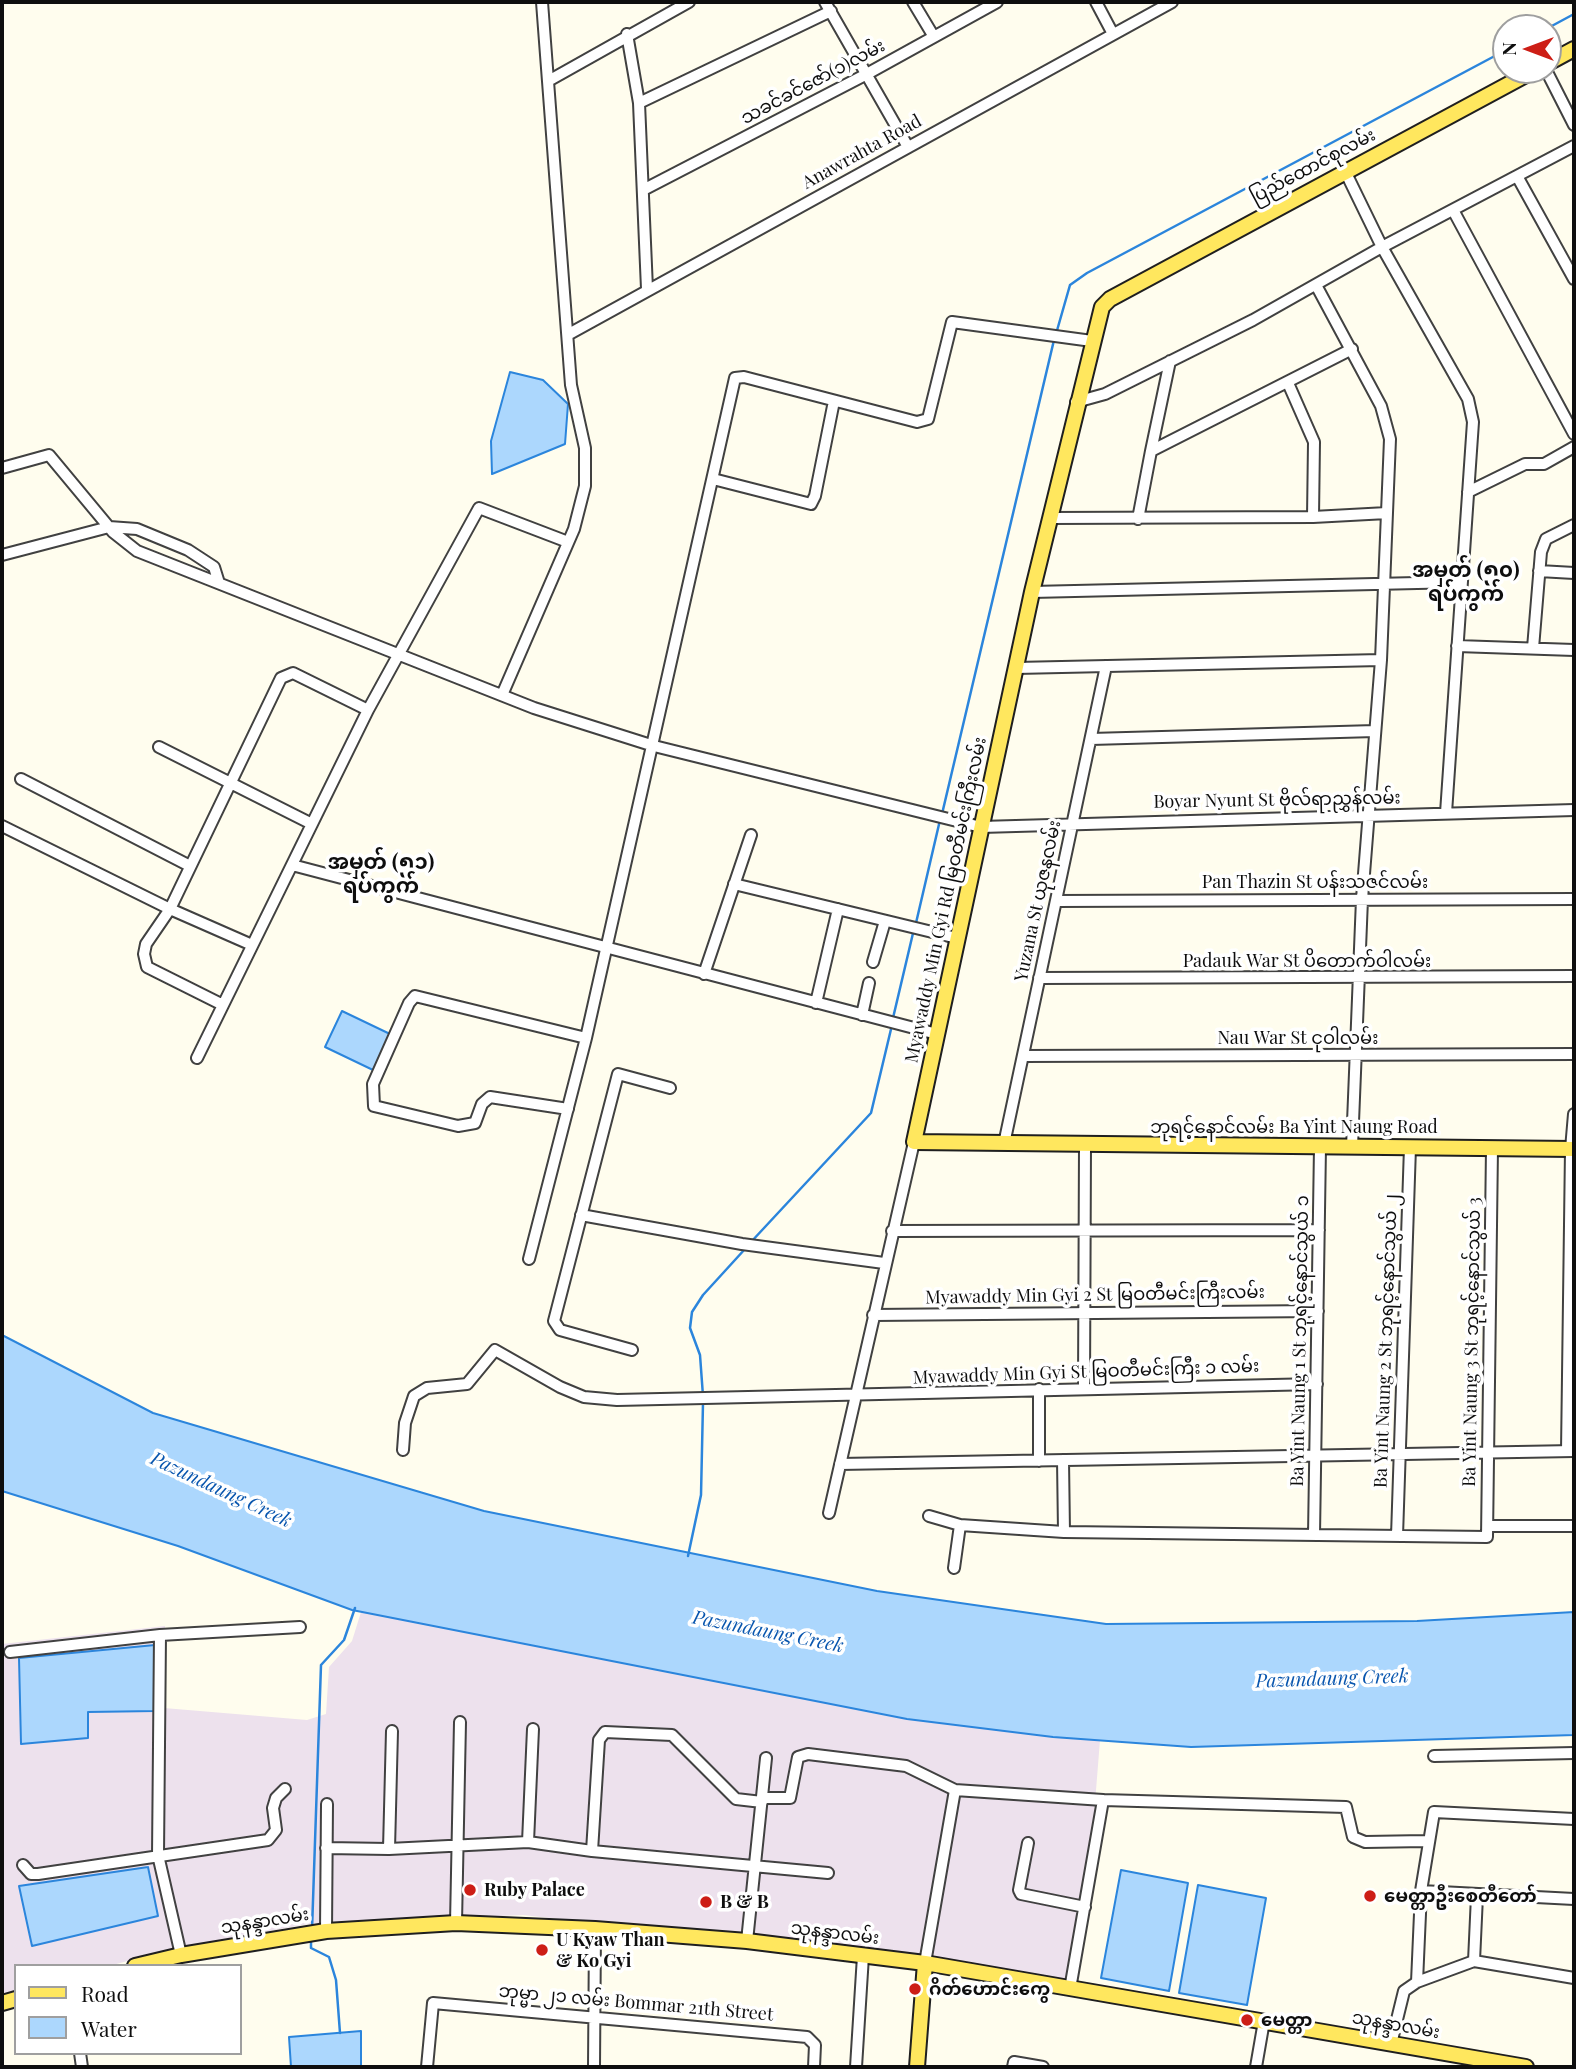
<!DOCTYPE html>
<meta charset="utf-8">
<style>
body{margin:0}
#map{position:relative;width:1576px;height:2069px;overflow:hidden;background:#fffdee;font-family:"Playfair Display",serif}
canvas{display:block}
.frame{position:absolute;inset:0;border:4px solid #0e0e0e;pointer-events:none}
.legend{position:absolute;left:14px;top:1964px;width:228px;height:91px;box-sizing:border-box;background:#fff;border:2px solid #9f9f9f;margin:0;padding:9px 12px;list-style:none;font-size:21px;color:#0e0e0e}
.legend li{display:flex;align-items:center;gap:14px;height:35px}
.legend b{width:35px;border:2px solid #9f9f9f}
.north{position:absolute;left:1492px;top:14px;width:70px;height:70px;box-sizing:border-box;background:#fff;border:2px solid #9f9f9f;border-radius:50%;rotate:270deg;font-size:19px;font-weight:700;line-height:28px;text-align:center;color:#0e0e0e}
.north::after{content:'';display:block;margin:auto;width:24px;height:32px;background:#cd1e16;clip-path:polygon(50% 0,100% 100%,50% 72%,0 100%)}
</style>
<div id="map">
<canvas width="1576" height="2069"></canvas>
<div class="frame"></div>
<ul class="legend">
<li><b style="height:9px;background:#ffe75e"></b>Road</li>
<li><b style="height:19px;background:#acd7fd"></b>Water</li>
</ul>
<div class="north">N</div>
</div>
<script>
const ctx = document.querySelector('canvas').getContext('2d');
ctx.lineJoin = 'round';
function fill(path, color) { ctx.fillStyle = color; ctx.fill(path, 'evenodd'); }
const poly = rows => new Path2D(rows.map(r => 'M' + r).join(''));
function stroke(path, color, width, dash) { ctx.strokeStyle = color; ctx.lineWidth = width; ctx.lineCap = dash ? 'butt' : 'round'; ctx.setLineDash(dash || []); ctx.stroke(path); }
function write(font, color, halo, rows, align = 'center') {
  ctx.font = font + ' "Playfair Display","Noto Sans Myanmar",serif'; ctx.lineWidth = 7; ctx.setLineDash([]); ctx.textBaseline = 'middle'; ctx.strokeStyle = halo; ctx.fillStyle = color; for (const [text, x, y, turn = 0] of rows) {
    ctx.save(); ctx.translate(x, y); ctx.rotate((+turn || 0) * Math.PI / 180); ctx.textAlign = isNaN(turn) ? turn : align; if (halo) ctx.strokeText(text, 0, 0); ctx.fillText(text, 0, 0); ctx.restore();
  }
}
const industrial = poly([
 [361,1612,907,1719,1100,1740,1090,1866,1063,1987,916,1959,523,1915,309,1924,179,1947,109,1966,16,1966,16,1993,2,1997,2,1644,165,1626,164,1708,307,1720,326,1714,329,1667,352,1641]
]);
const water = poly([
 [510,372,543,380,568,404,565,444,492,474,491,441,510,372],
 [342,1011,390,1034,373,1070,325,1047,342,1011],
 [2,1335,153,1413,484,1511,877,1591,1106,1624,1417,1621,1574,1612,1574,1735,1191,1747,1053,1737,907,1719,352,1610,178,1546,2,1491,2,1335],
 [155,1645,155,1711,88,1712,88,1738,21,1744,19,1658,155,1645],
 [148,1867,158,1916,32,1946,19,1886,148,1867],
 [1121,1870,1188,1883,1169,1991,1101,1978,1121,1870],
 [1198,1885,1266,1898,1247,2005,1179,1993,1198,1885],
 [361,2031,361,2067,291,2067,289,2037,361,2031]
]);
const stream = poly([
 [1548,28,1574,14],
 [1056,334,1070,285,1087,273,1506,50],
 [942,814,1054,340],
 [916,923,940,820],
 [893,1018,914,929],
 [751,1242,871,1113,892,1025],
 [703,1396,700,1355,690,1328,692,1312,703,1295,745,1249],
 [688,1556,701,1495,703,1403],
 [312,1930,321,1665,344,1640,355,1608],
 [311,1940,311,1948,329,1957,336,1980,340,2033]
]);
const minor = poly([
 [825,2,908,147],
 [913,2,934,37],
 [1096,2,1113,34],
 [627,34,639,103,647,289],
 [1546,70,1574,125],
 [550,80,689,2],
 [639,103,831,11],
 [1345,171,1382,247,1468,399,1473,422,1446,813],
 [1517,176,1574,279],
 [643,190,865,75,997,2],
 [1453,210,1574,434],
 [1316,285,1381,406,1390,439,1381,660,1362,899,1352,1147],
 [569,334,1172,2],
 [1288,383,1314,442,1313,517],
 [1076,402,1105,394,1253,320,1382,247,1574,146],
 [1151,451,1170,361],
 [2,468,49,455,113,532,137,551,534,708,654,746,981,827,1574,810],
 [713,479,811,504,815,496,834,401],
 [1468,492,1525,464,1544,464,1574,447],
 [1050,518,1313,517,1387,513],
 [1138,519,1151,451,1352,349],
 [2,555,109,527,137,529,188,550,214,567,219,583],
 [1539,571,1574,573],
 [1032,592,1460,582],
 [1457,646,1574,650],
 [1533,648,1541,552,1546,539,1574,525],
 [1016,668,1381,660],
 [502,695,574,529,585,486,585,448,571,385,542,2],
 [1091,739,1375,731],
 [159,747,312,824],
 [21,779,190,866],
 [2,826,170,909,146,944,144,954,147,967,223,1005],
 [292,865,937,1034],
 [734,884,957,938],
 [1056,901,1574,899],
 [252,945,170,909,281,678,293,673,368,710],
 [873,962,885,921],
 [704,974,751,835],
 [1039,978,1574,976],
 [816,1003,838,909],
 [862,1015,869,983],
 [586,1038,735,378,744,377,917,422,928,419,952,322,1092,341],
 [1023,1056,1574,1054],
 [197,1058,368,710,479,508,568,542],
 [1004,1144,1106,666],
 [581,1215,742,1244,884,1263],
 [892,1231,1319,1230],
 [529,1259,571,1096,586,1038,415,996,409,1003,373,1084,374,1106,458,1126,475,1123,482,1104,490,1097,568,1109],
 [873,1315,1318,1311],
 [632,1350,560,1330,554,1321,618,1074,670,1088],
 [1084,1387,1085,1145],
 [403,1450,405,1423,414,1396,427,1388,467,1384,495,1350,560,1387,584,1397,617,1400,1317,1384],
 [1567,1451,1571,1149,1574,1114],
 [1063,1460,1064,1532,1487,1537,1492,1148],
 [1039,1461,1039,1389],
 [840,1464,1574,1451],
 [829,1513,914,1142],
 [929,1516,960,1525,1064,1532],
 [1488,1526,1574,1526],
 [1314,1535,1320,1147],
 [1397,1536,1410,1147],
 [954,1568,960,1525],
 [160,1635,158,1855,181,1955],
 [10,1652,160,1635,300,1627],
 [1434,1756,1574,1753],
 [763,1798,790,1798,798,1757,808,1754,906,1766,955,1790,1103,1800,1346,1807,1353,1837,1365,1842,1426,1841],
 [528,1842,533,1729],
 [1028,1843,1019,1890,1021,1894,1085,1907],
 [326,1848,389,1849,528,1842,592,1851,828,1873],
 [389,1849,392,1731],
 [592,1851,599,1740,605,1732,672,1735,736,1799,762,1802],
 [23,1865,31,1874,38,1874,268,1840,276,1830,273,1808,276,1798,285,1789],
 [1421,1891,1574,1899],
 [456,1923,460,1722],
 [326,1931,327,1804],
 [747,1941,766,1758],
 [1474,1961,1477,1896],
 [925,1963,955,1790],
 [1417,1982,1421,1891,1434,1812,1574,1819],
 [1070,1989,1103,1800],
 [1391,2044,1404,1991,1417,1982,1474,1961,1574,1978],
 [80,2053,82,2067],
 [427,2067,433,2003,807,2037,815,2045,814,2067],
 [594,2067,595,1929],
 [856,2067,863,1956],
 [1013,2067,1014,2062,1043,2067],
 [1256,2067,1264,2021]
]);
const major = poly([
 [1548,63,1574,49],
 [1535,70,1110,299,1102,307,1032,592,914,1142,1574,1149],
 [135,1966,181,1955,326,1931,456,1923,595,1929,747,1941,925,1963,1526,2067],
 [2,2003,16,1999],
 [917,2067,925,1963]
]);
const markers = [
 [470,1890,7,"#cd1e16"],
 [1370,1896,7,"#cd1e16"],
 [706,1902,7,"#cd1e16"],
 [542,1950,7,"#cd1e16"],
 [915,1989,7,"#cd1e16"],
 [1247,2020,7,"#cd1e16"]
];
const streetNames = [
 ["သခင်ခင်ဇော်(၁)လမ်း",813,82,-28],
 ["Anawrahta Road",862,152,-29],
 ["ပြည်ထောင်စုလမ်း",1313,166,-28],
 ["Boyar Nyunt St ဗိုလ်ရာညွှန်လမ်း",1277,800,-1],
 ["Pan Thazin St ပန်းသဇင်လမ်း",1315,882],
 ["Myawaddy Min Gyi Rd မြဝတီမင်းကြီးလမ်း",946,900,-78],
 ["Yuzana St ယုဇနလမ်း",1038,901,-78],
 ["Padauk War St ပိတောက်ဝါလမ်း",1307,961],
 ["Nau War St ငုဝါလမ်း",1298,1038],
 ["ဘုရင့်နောင်လမ်း Ba Yint Naung Road",1294,1127],
 ["Myawaddy Min Gyi 2 St မြဝတီမင်းကြီးလမ်း",1095,1295,-1],
 ["Ba Yint Naung 1 St ဘုရင့်နောင်သွယ် ၁",1300,1341,-89],
 ["Ba Yint Naung 2 St ဘုရင့်နောင်သွယ် ၂",1386,1341,-88],
 ["Ba Yint Naung 3 St ဘုရင့်နောင်သွယ် 3",1472,1342,-89],
 ["Myawaddy Min Gyi St မြဝတီမင်းကြီး ၁ လမ်း",1086,1372,-2],
 ["သုနန္ဒာလမ်း",265,1921,-9],
 ["သုနန္ဒာလမ်း",835,1933,7],
 ["ဘုမ္မာ ၂၁ လမ်း Bommar 21th Street",636,2003,5],
 ["သုနန္ဒာလမ်း",1396,2025,10]
];
const poiNames = [
 ["Ruby Palace",484,1890],
 ["မေတ္တာဦးစေတီတော်",1384,1896],
 ["B & B",720,1902],
 ["U Kyaw Than",556,1940],
 ["& Ko Gyi",556,1961],
 ["ဂိတ်ဟောင်းကွေ",929,1989],
 ["မေတ္တာ",1261,2020]
];
const waterNames = [
 ["Pazundaung Creek",221,1490,25],
 ["Pazundaung Creek",768,1632,11],
 ["Pazundaung Creek",1332,1679,-2]
];
const quarterNames = [
 ["အမှတ် (၅၀)",1466,570],
 ["ရပ်ကွက်",1466,594],
 ["အမှတ် (၅၁)",381,862],
 ["ရပ်ကွက်",381,886]
];
fill(industrial, '#ede1ed');
fill(water, '#acd7fd');
stroke(water, '#2b85dc', 2);
stroke(stream, '#2b85dc', 2.5);
stroke(minor, '#414141', 14);
stroke(major, '#1f1f1f', 18);
stroke(minor, '#fff', 10);
stroke(major, '#ffe75e', 14);
for (const [x, y, r, color] of markers) { const dot = new Path2D(); dot.arc(x, y, r, 0, 2 * Math.PI); ctx.fillStyle = color; ctx.fill(dot); stroke(dot, '#fff', 2.5); }
write('18px', '#0e0e0e', '#fff', streetNames);
write('bold 18px', '#0e0e0e', '#fff', poiNames, 'left');
write('italic 19px', '#0956ae', '#fff', waterNames);
write('bold 21px', '#0e0e0e', '#fff', quarterNames);
</script>
